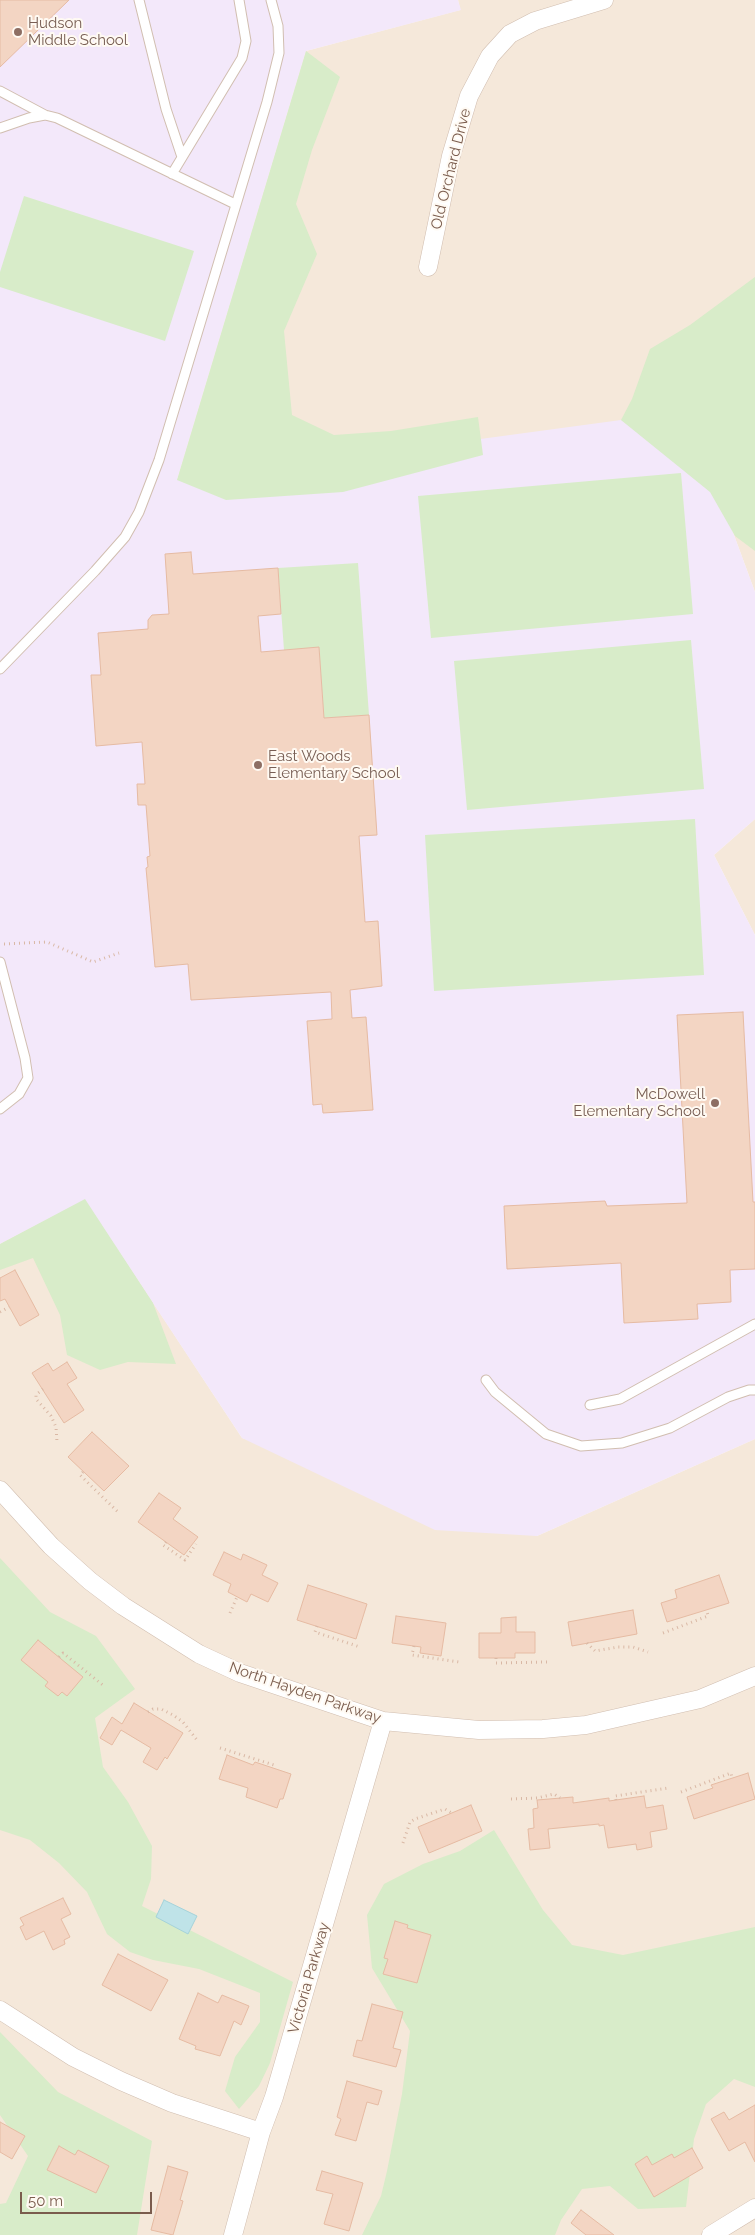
<!DOCTYPE html>
<style>
body{margin:0}
#map{position:relative;width:755px;height:2235px;overflow:hidden;background:#fdf6ec;font-family:Raleway,sans-serif}
canvas{display:block}
.scale{position:absolute;left:20px;top:2192px;width:132px;height:22px;box-sizing:border-box;border:2px solid #7a5c4d;border-top:0;padding-left:6px;font-size:15px;line-height:18px;white-space:nowrap;color:#7a5c4d;-webkit-text-stroke:4px #fffaf3;paint-order:stroke}
</style>
<div id="map">
<canvas width="755" height="2235"></canvas>
<div class="scale">50 m</div>
</div>
<script>
const ctx = document.querySelector('canvas').getContext('2d');
ctx.lineJoin = 'round';
function fill(path, color) { ctx.fillStyle = color; ctx.fill(path, 'evenodd'); }
const poly = rows => new Path2D(rows.map(r => 'M' + r).join(''));
function stroke(path, color, width, dash) { ctx.strokeStyle = color; ctx.lineWidth = width; ctx.lineCap = dash ? 'butt' : 'round'; ctx.setLineDash(dash || []); ctx.stroke(path); }
function write(font, color, halo, rows, align = 'center') {
  ctx.font = font + ' Raleway,sans-serif'; ctx.lineWidth = 4; ctx.setLineDash([]); ctx.textBaseline = 'middle'; ctx.strokeStyle = halo; ctx.fillStyle = color; for (const [text, x, y, turn = 0] of rows) {
    ctx.save(); ctx.translate(x, y); ctx.rotate((+turn || 0) * Math.PI / 180); ctx.textAlign = isNaN(turn) ? turn : align; if (halo) ctx.strokeText(text, 0, 0); ctx.fillText(text, 0, 0); ctx.restore();
  }
}
const residential = poly([
 [458,0,755,0,755,592,716,486,177,480,306,51,460,10],
 [755,819,755,935,714,855],
 [85,1199,242,1438,537,1536,755,1439,755,2235,0,2235,0,1244]
]);
const education = poly([
 [0,0,458,0,461,10,306,51,177,480,621,420,716,486,755,592,755,819,714,855,755,935,755,1439,537,1536,435,1530,242,1438,85,1200,0,1244]
]);
const green = poly([
 [306,51,340,77,312,150,296,204,317,254,284,331,292,415,334,435,391,431,478,417,483,455,343,492,226,500,177,480],
 [24,196,194,251,165,341,0,287,0,272],
 [755,277,755,551,735,536,710,492,621,420,632,399,650,349,690,325],
 [681,473,693,614,431,638,418,496],
 [358,563,369,715,324,718,319,648,284,650,278,568],
 [691,640,704,789,467,810,454,661],
 [695,819,704,975,434,991,425,835],
 [85,1199,153,1303,176,1364,128,1362,100,1370,67,1355,60,1315,33,1258,0,1270,0,1244],
 [0,1558,50,1612,96,1636,135,1689,95,1718,103,1767,128,1802,152,1846,151,1879,142,1906,293,1982,270,2063,259,2086,239,2109,225,2091,235,2057,260,2022,260,1993,199,1969,153,1960,130,1952,107,1934,87,1892,59,1863,30,1840,0,1830],
 [494,1830,543,1910,572,1945,623,1955,755,1927,755,2087,734,2079,706,2104,694,2139,686,2207,638,2209,610,2186,582,2189,561,2220,555,2235,362,2235,381,2196,387,2171,402,2094,410,2031,372,1968,367,1915,384,1884,423,1864,460,1851],
 [0,2032,58,2092,152,2141,137,2235,0,2235,0,2204,6,2203,28,2156,0,2115]
]);
const water = poly([
 [164,1900,197,1916,188,1934,156,1917,164,1900]
]);
const building = poly([
 [0,0,69,0,0,67,0,0],
 [191,552,193,574,278,568,281,614,258,616,261,652,319,647,324,718,369,715,377,835,359,836,365,922,378,921,382,986,350,990,352,1018,366,1017,373,1110,323,1113,322,1104,313,1105,307,1021,332,1019,331,992,191,1000,188,964,155,967,146,868,148,867,147,857,150,856,146,805,138,805,137,784,145,784,142,742,96,746,91,675,101,675,98,633,148,629,148,620,152,615,169,614,165,554,191,552],
 [743,1012,753,1202,755,1202,755,1269,730,1270,731,1302,697,1304,698,1319,624,1323,621,1263,507,1269,504,1206,605,1201,607,1206,687,1203,677,1015,743,1012],
 [15,1270,39,1315,20,1326,5,1299,0,1301,0,1278,15,1270],
 [67,1362,77,1378,67,1384,84,1410,64,1423,32,1373,48,1363,53,1371,67,1362],
 [92,1432,129,1466,104,1491,68,1457,92,1432],
 [159,1493,181,1508,173,1519,198,1537,184,1555,138,1522,159,1493],
 [224,1552,241,1560,243,1554,267,1565,262,1575,278,1583,268,1602,251,1594,247,1602,228,1592,231,1584,213,1575,224,1552],
 [719,1575,729,1603,667,1622,661,1603,677,1598,675,1590,719,1575],
 [308,1585,367,1604,356,1639,297,1620,308,1585],
 [633,1610,637,1634,572,1646,568,1622,633,1610],
 [396,1616,446,1623,441,1656,420,1653,421,1647,392,1643,396,1616],
 [516,1617,516,1632,535,1632,535,1653,515,1653,515,1658,479,1658,479,1633,501,1633,501,1618,516,1617],
 [38,1640,83,1677,67,1696,62,1692,58,1696,45,1686,48,1682,21,1660,38,1640],
 [134,1703,183,1733,167,1759,165,1757,157,1770,143,1762,151,1748,121,1730,112,1745,100,1738,112,1717,122,1724,134,1703],
 [227,1755,253,1765,255,1762,291,1774,283,1799,280,1799,277,1808,246,1797,248,1788,219,1779,227,1755],
 [748,1773,755,1799,694,1819,687,1797,713,1788,711,1785,748,1773],
 [644,1796,646,1808,663,1805,667,1829,650,1832,652,1847,637,1850,636,1844,608,1848,604,1825,599,1826,599,1824,548,1829,550,1848,530,1850,528,1829,534,1828,533,1809,538,1808,537,1800,573,1797,573,1803,609,1798,609,1801,644,1796],
 [471,1805,482,1831,429,1853,418,1827,471,1805],
 [63,1898,71,1914,61,1919,70,1937,64,1940,65,1944,53,1950,44,1931,26,1940,20,1927,24,1925,20,1918,63,1898],
 [395,1921,408,1925,407,1928,431,1935,417,1983,383,1974,388,1959,384,1958,395,1921],
 [118,1954,168,1980,151,2011,102,1985,118,1954],
 [198,1993,218,2003,222,1995,249,2006,241,2025,234,2021,220,2056,195,2049,196,2046,179,2039,198,1993],
 [372,2004,403,2012,393,2048,401,2050,396,2067,353,2056,357,2040,362,2041,372,2004],
 [347,2081,382,2091,378,2105,367,2102,356,2141,335,2135,341,2119,337,2117,347,2081],
 [755,2105,755,2162,745,2142,729,2151,711,2119,724,2112,729,2120,755,2105],
 [0,2122,25,2136,12,2159,0,2152,0,2122],
 [59,2146,75,2155,78,2150,109,2166,96,2193,47,2170,59,2146],
 [692,2148,703,2168,654,2197,635,2164,647,2156,652,2165,672,2154,674,2158,692,2148],
 [168,2166,188,2172,180,2200,183,2201,173,2235,151,2230,168,2166],
 [322,2171,363,2183,349,2231,324,2224,333,2194,316,2190,322,2171],
 [581,2210,614,2235,586,2235,571,2223,581,2210]
]);
const path = poly([
 [4,944,47,942,93,962,119,953],
 [0,1312,9,1307],
 [43,1389,36,1395,36,1399,51,1416,56,1427,57,1442],
 [83,1472,80,1475,119,1513],
 [166,1542,163,1545,185,1560,196,1544],
 [230,1613,237,1597],
 [317,1626,315,1632,360,1647],
 [663,1633,708,1616,707,1611],
 [587,1643,595,1651,618,1647,633,1647,648,1652],
 [414,1646,412,1655,459,1662],
 [59,1657,63,1653,104,1686],
 [496,1658,496,1663,547,1662],
 [148,1712,153,1709,161,1709,173,1715,183,1722,197,1740],
 [220,1748,274,1765,273,1768],
 [681,1792,731,1773,732,1778],
 [511,1799,537,1798,554,1794,560,1798],
 [616,1800,615,1796,668,1788],
 [403,1843,410,1822,415,1819,445,1809,452,1813]
]);
const lane = poly([
 [139,0,166,109,182,157],
 [0,91,45,115],
 [0,128,29,118,45,115,57,118,235,204],
 [172,174,242,58,246,41,239,0],
 [0,669,95,571,125,537,139,512,159,460,267,102,279,53,278,26,271,0],
 [0,962,25,1058,28,1078,19,1094,0,1109],
 [486,1380,495,1392,546,1434,581,1446,622,1443,670,1428,728,1397,749,1390,755,1390],
 [590,1405,620,1399,755,1324]
]);
const street = poly([
 [428,267,451,156,469,96,490,56,510,34,535,21,604,0],
 [0,1490,51,1546,90,1581,123,1606,199,1654,240,1673,383,1721,479,1730,543,1729,586,1725,700,1699,755,1676],
 [0,2010,73,2057,121,2081,172,2103,261,2132],
 [233,2235,261,2132,274,2097,383,1721],
 [711,2235,755,2208]
]);
const markers = [
 [18,32,5,"#8d6e63"],
 [258,765,5,"#8d6e63"],
 [715,1103,5,"#8d6e63"]
];
const educationNames = [
 ["Hudson",28,23],
 ["Middle School",28,40],
 ["East Woods",268,756],
 ["Elementary School",268,773],
 ["McDowell",705,1094,"right"],
 ["Elementary School",705,1111,"right"]
];
const streetNames = [
 ["Old Orchard Drive",451,169,-76],
 ["North Hayden Parkway",305,1693,19],
 ["Victoria Parkway",309,1978,-74]
];
fill(residential, '#f5e8da');
fill(education, '#f3e8fa');
fill(green, '#d8ecc9');
fill(water, '#bfe3e8');
stroke(water, '#a5d3da', 1);
fill(building, '#f3d5c3');
stroke(building, '#e6bba3', 1);
stroke(lane, '#d1beb0', 11);
stroke(street, '#d1beb0', 19);
stroke(path, '#d9b8a5', 3, [1, 4]);
stroke(lane, '#fff', 9);
stroke(street, '#fff', 18);
for (const [x, y, r, color] of markers) { const dot = new Path2D(); dot.arc(x, y, r, 0, 2 * Math.PI); ctx.fillStyle = color; ctx.fill(dot); stroke(dot, '#fffaf3', 2); }
write('15px', '#785e54', '#fffaf3', educationNames, 'left');
write('15px', '#7a5c4d', '#fffaf3', streetNames);
</script>
